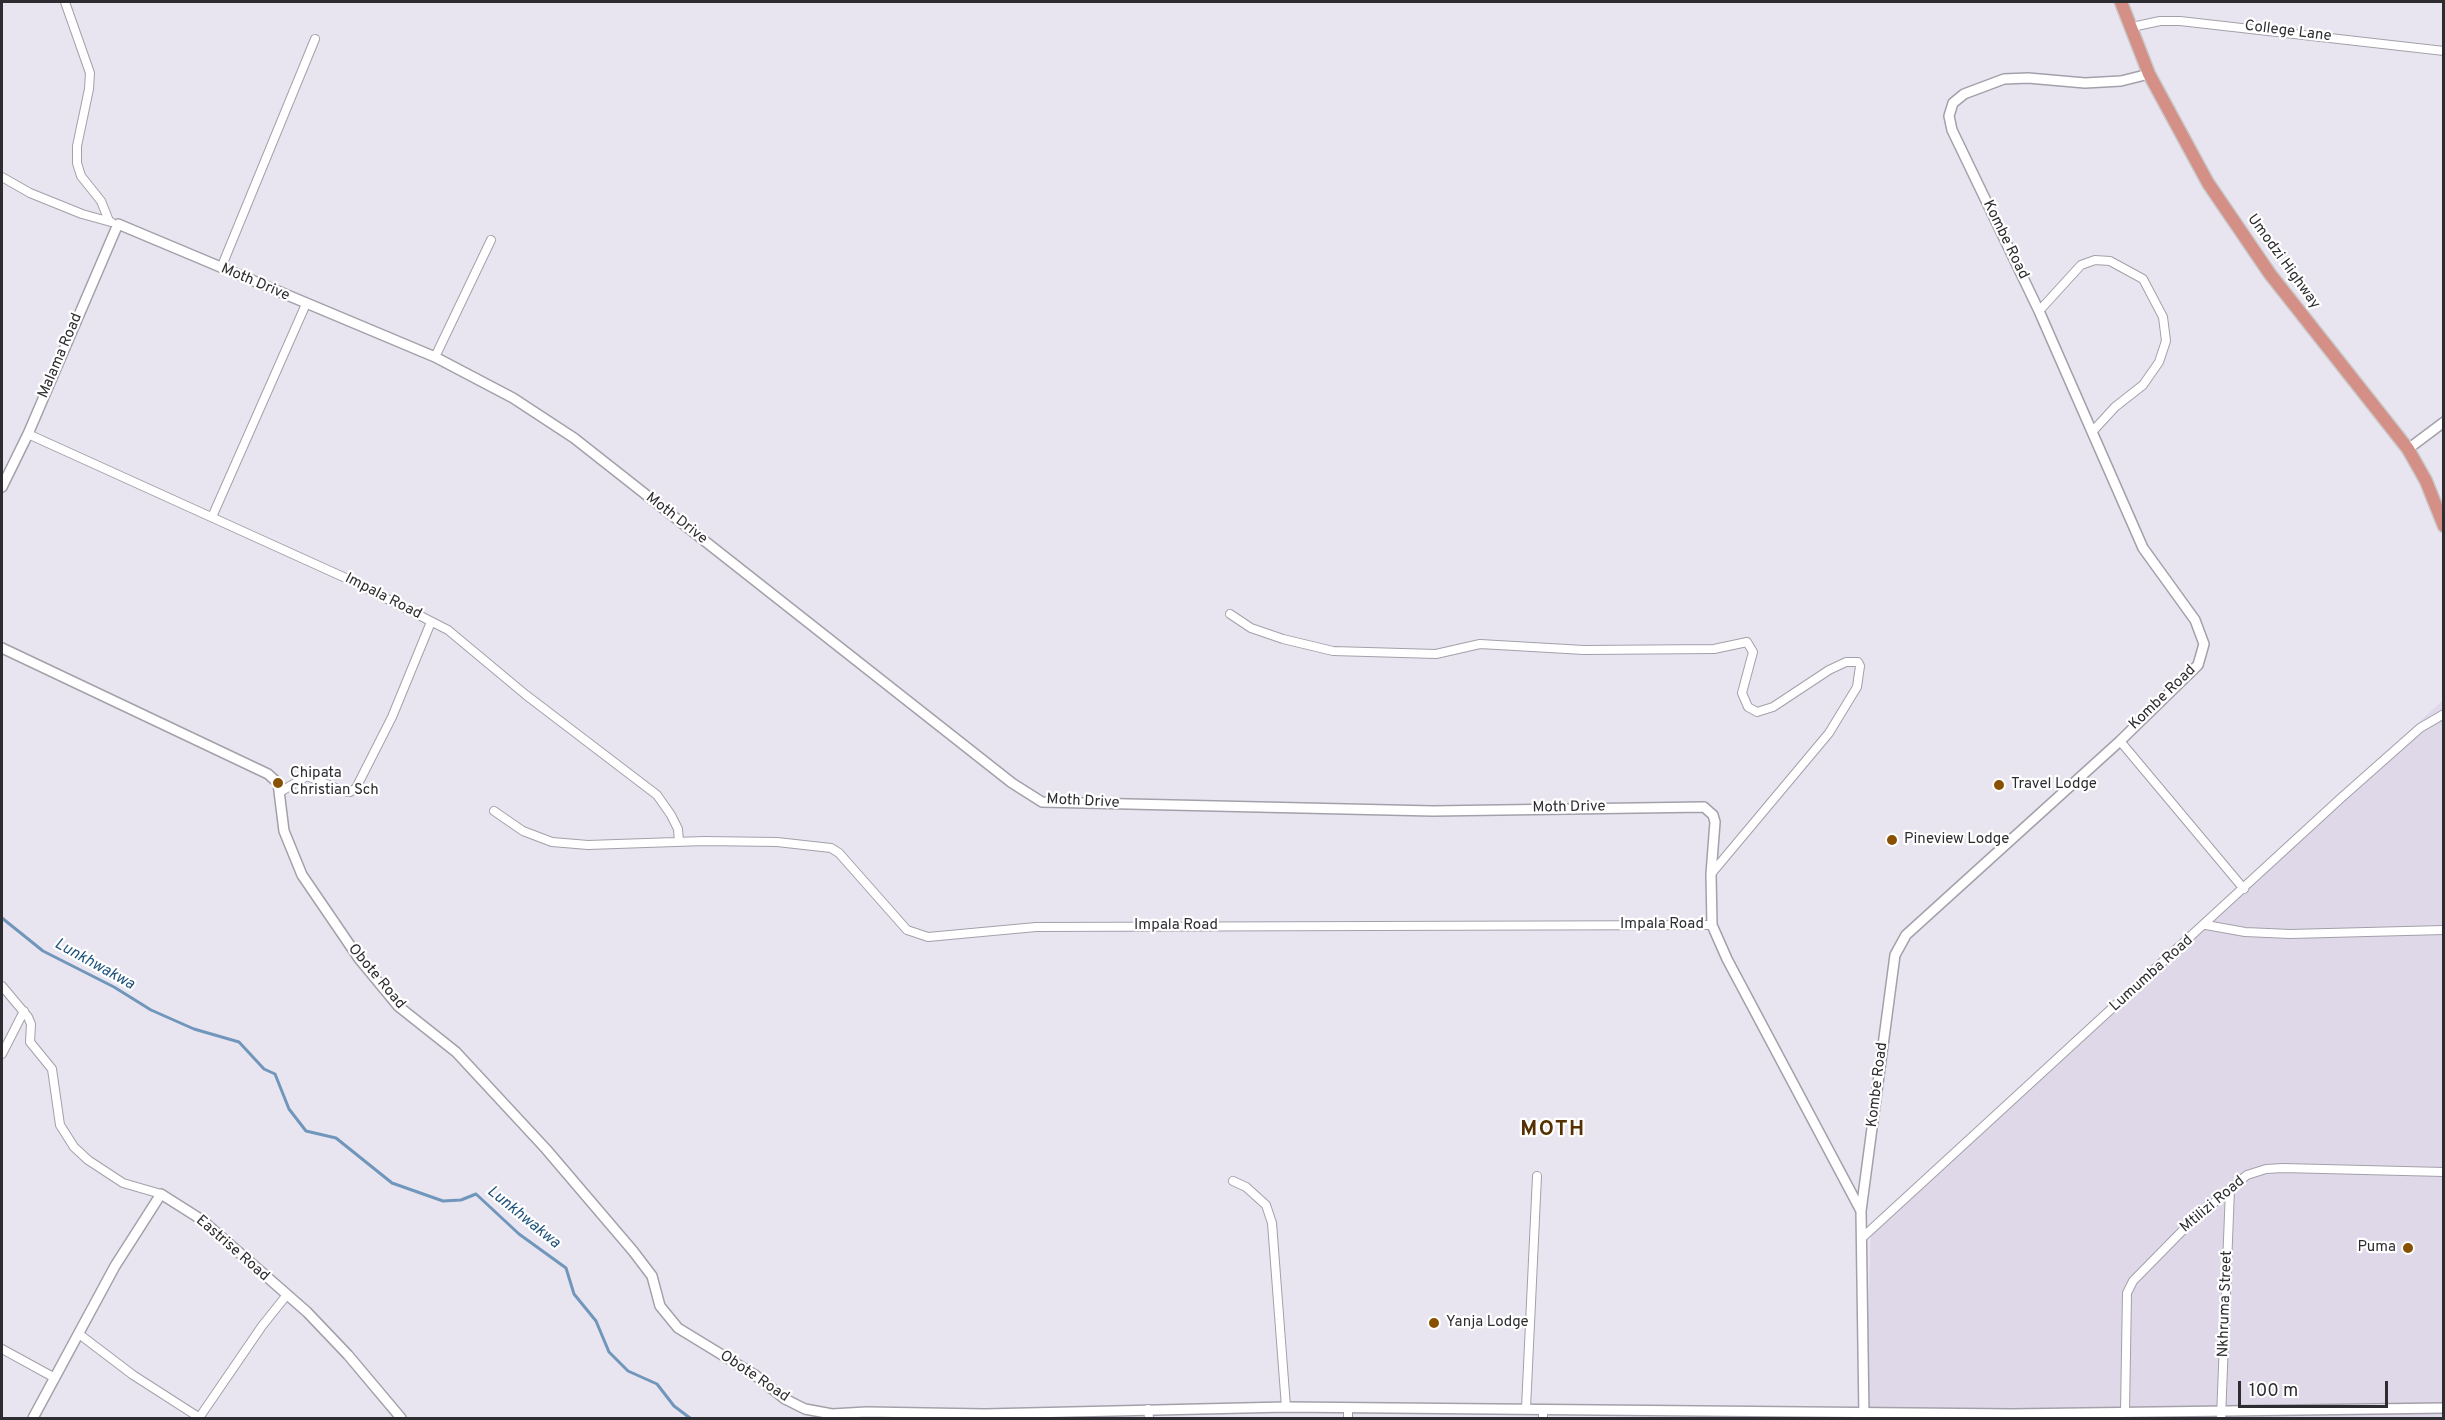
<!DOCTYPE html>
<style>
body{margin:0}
#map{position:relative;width:2445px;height:1420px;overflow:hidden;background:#e9e5f0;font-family:Overpass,sans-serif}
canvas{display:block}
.frame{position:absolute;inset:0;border:3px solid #2d2c30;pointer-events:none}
.scale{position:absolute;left:2238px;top:1381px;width:150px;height:27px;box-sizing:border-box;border:3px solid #2d2c30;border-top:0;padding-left:8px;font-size:18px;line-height:21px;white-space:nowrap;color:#2d2c30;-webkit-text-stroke:4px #fff;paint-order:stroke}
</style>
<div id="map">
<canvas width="2445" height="1420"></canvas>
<div class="frame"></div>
<div class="scale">100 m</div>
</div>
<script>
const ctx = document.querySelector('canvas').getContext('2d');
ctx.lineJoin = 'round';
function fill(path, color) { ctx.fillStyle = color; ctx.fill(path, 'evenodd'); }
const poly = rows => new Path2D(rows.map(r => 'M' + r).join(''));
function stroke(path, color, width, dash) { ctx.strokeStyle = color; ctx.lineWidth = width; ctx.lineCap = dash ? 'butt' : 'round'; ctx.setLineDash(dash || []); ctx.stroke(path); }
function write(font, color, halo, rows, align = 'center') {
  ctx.font = font + ' Overpass,sans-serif'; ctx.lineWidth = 4.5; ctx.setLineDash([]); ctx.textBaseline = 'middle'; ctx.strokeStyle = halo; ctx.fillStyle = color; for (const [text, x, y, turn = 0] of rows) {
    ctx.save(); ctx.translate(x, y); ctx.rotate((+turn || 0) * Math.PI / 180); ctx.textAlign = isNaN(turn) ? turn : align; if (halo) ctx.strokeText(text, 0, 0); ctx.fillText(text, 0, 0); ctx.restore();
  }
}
const built = poly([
 [2443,700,2443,1418,1865,1418,1871,1225]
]);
const stream = poly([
 [2,918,43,951,114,987,151,1010,194,1029,239,1042,264,1069,275,1074,289,1109,306,1131,336,1138,392,1183,443,1201,461,1200,476,1194,519,1234,566,1268,574,1294,596,1321,609,1352,628,1371,657,1384,674,1406,690,1418]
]);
const minor = poly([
 [65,2,90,73,89,89,77,146,77,163,81,176,101,201,109,221],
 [2132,27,2160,21,2180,21,2444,51],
 [2,177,30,193,82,214,111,222],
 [221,268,315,39],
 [2039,311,2081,265,2095,260,2110,261,2143,279,2163,317,2166,341,2159,362,2143,385,2115,407,2092,432],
 [435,357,491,240],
 [28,434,350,580,448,630,526,695,657,795,671,815,678,829,679,842],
 [212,517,306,304],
 [1230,614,1251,628,1283,639,1333,651,1436,654,1480,644,1584,650,1714,649,1747,642,1753,652,1742,693,1748,707,1757,712,1773,707,1829,670,1846,662,1858,662,1860,666,1857,687,1829,733,1711,874],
 [2120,741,2244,889],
 [280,792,307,776,343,791,350,792,356,788,392,717,431,622],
 [494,811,523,831,552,842,588,845,704,841,777,842,831,848,839,853,907,930,928,937,1036,927,1712,925],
 [2206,925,2245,932,2290,934,2444,930],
 [2,986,28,1017,31,1024,30,1042,52,1069,60,1125,74,1147,88,1160,123,1183,161,1194],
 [2,1054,24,1011],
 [1233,1181,1246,1187,1266,1205,1272,1223,1286,1407],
 [1863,1237,2341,798,2420,728,2444,714],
 [79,1334,133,1375,200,1418],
 [2,1349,55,1378],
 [1348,1408,1348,1418],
 [1526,1408,1537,1176],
 [1148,1409,1149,1418],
 [2125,1412,2127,1293,2133,1281,2190,1223,2247,1175,2266,1169,2283,1168,2444,1172],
 [199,1418,262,1326,286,1296],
 [1543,1418,1543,1409],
 [2221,1418,2230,1189]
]);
const tertiary = poly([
 [2408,449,2444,422],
 [2,487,28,434,118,224,435,357,513,398,574,438,1012,783,1042,802,1433,811,1704,807,1713,815,1715,822,1711,874,1712,925,1727,959,1861,1211],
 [2,648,268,774,278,783,284,831,302,875,360,960,398,1006,456,1052,546,1149,633,1251,652,1276,660,1306,678,1328,755,1375,785,1399,805,1409,832,1414,866,1412,985,1414,1286,1407,2012,1414,2444,1408],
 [33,1418,115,1266,161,1194,202,1220,307,1312,348,1355,401,1418],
 [1864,1418,1861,1211,1895,955,1906,935,2120,741,2198,665,2204,644,2195,620,2143,548,2039,311,1952,130,1949,116,1953,103,1964,94,2004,79,2028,78,2085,83,2121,81,2149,74]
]);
const trunk = poly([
 [2121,2,2149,74,2208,183,2270,274,2408,449,2426,481,2444,526]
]);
const markers = [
 [278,783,6,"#885001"],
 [1999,785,6,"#885001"],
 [1892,840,6,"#885001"],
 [2408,1248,6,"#885001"],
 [1434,1323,6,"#885001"]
];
const streetNames = [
 ["College Lane",2288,32,7],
 ["Kombe Road",2005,240,64],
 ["Umodzi Highway",2283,262,54],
 ["Moth Drive",255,283,23],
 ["Malama Road",61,356,-67],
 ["Moth Drive",676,519,38],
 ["Impala Road",383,597,27],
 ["Kombe Road",2163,698,-44],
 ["Moth Drive",1083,802,3],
 ["Moth Drive",1569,808,-1],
 ["Impala Road",1662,925],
 ["Impala Road",1176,926],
 ["Lumumba Road",2152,974,-42],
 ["Obote Road",376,977,50],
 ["Kombe Road",1878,1085,-83],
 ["Mtilizi Road",2213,1205,-40],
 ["Eastrise Road",232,1249,41],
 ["Nkhruma Street",2226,1304,-88],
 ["Obote Road",754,1377,34]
];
const poiNames = [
 ["Chipata",290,774],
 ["Christian Sch",290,791],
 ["Travel Lodge",2011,785],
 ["Pineview Lodge",1904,840],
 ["Puma",2396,1248,"right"],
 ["Yanja Lodge",1446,1323]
];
const waterNames = [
 ["Lunkhwakwa",94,965,29],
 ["Lunkhwakwa",523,1218,39]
];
const districtNames = [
 ["MOTH",1553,1131]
];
fill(built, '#ded8e8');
stroke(stream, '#7097bb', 3);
stroke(minor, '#a4a0aa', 10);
stroke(tertiary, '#a4a0aa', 12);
stroke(trunk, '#c8c8c9', 15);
stroke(minor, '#fff', 8);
stroke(tertiary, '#fff', 9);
stroke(trunk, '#d48f86', 12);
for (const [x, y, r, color] of markers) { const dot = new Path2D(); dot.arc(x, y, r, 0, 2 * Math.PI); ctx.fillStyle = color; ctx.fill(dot); stroke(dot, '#fff', 2); }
write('15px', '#2d2c30', '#fff', streetNames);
write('15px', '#2d2c30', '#fff', poiNames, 'left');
write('italic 16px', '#1f537c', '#fff', waterNames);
ctx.letterSpacing = '1.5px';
write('bold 21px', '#563000', '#fff', districtNames);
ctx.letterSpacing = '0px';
</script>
